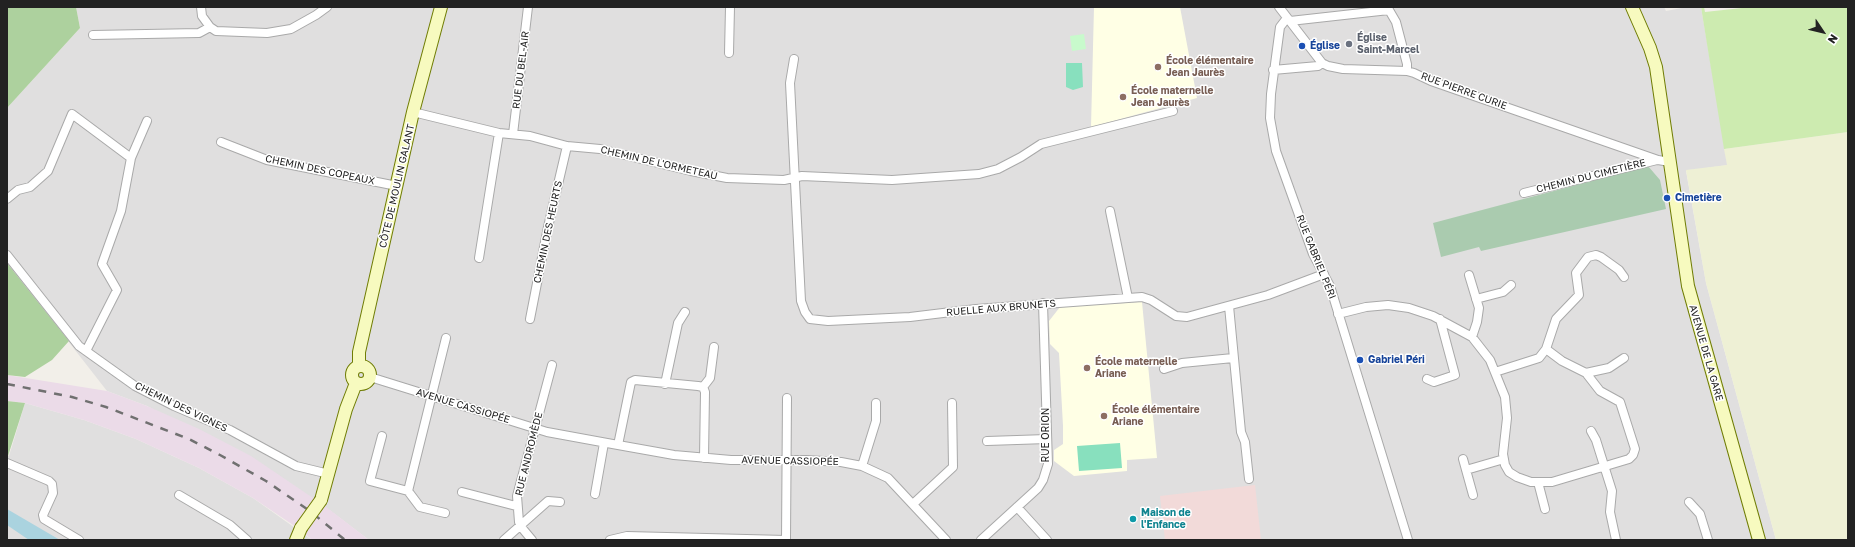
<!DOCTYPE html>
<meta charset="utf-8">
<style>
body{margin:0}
#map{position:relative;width:1855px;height:547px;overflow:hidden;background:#f2efe9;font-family:"Golos Text",sans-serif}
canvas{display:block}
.frame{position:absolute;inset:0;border:8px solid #222;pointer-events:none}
.north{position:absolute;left:1803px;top:12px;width:40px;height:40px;-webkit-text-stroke:3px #fff;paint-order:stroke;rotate:125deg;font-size:11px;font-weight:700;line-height:16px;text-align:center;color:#222}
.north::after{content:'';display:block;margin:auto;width:14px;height:18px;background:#222;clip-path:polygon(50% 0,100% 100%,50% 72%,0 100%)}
</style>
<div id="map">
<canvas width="1855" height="547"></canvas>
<div class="frame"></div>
<div class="north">N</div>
</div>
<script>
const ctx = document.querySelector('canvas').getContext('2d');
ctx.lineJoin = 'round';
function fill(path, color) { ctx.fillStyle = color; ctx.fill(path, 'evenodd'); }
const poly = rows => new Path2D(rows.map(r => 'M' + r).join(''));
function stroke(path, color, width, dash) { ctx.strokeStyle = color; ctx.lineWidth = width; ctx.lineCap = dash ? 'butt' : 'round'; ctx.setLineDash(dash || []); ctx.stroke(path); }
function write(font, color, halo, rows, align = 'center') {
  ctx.font = font + ' "Golos Text",sans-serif'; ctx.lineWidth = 3; ctx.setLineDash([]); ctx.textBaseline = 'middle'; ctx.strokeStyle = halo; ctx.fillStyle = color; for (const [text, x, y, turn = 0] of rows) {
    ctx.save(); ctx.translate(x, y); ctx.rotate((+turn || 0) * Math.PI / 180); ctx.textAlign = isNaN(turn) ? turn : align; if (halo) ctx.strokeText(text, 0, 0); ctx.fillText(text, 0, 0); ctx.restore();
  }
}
const residential = poly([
 [76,7,1664,7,1666,11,1687,7,1701,7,1728,165,1686,171,1706,283,1776,540,369,540,316,500,147,406,107,391,7,263,7,108,80,28],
 [25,403,84,420,136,439,199,468,253,498,312,540,7,540,7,456,9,456]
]);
const commercial = poly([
 [1255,485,1261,540,1165,540,1160,496]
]);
const industrial = poly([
 [7,375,107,391,147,406,199,429,251,456,316,500,296,527,253,498,199,468,136,439,84,420,25,403,7,401],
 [325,506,360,533,369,540,312,540,304,533]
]);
const education = poly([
 [1094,7,1180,7,1197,98,1091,127],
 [1142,302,1157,458,1127,460,1127,471,1074,476,1054,461,1054,450,1063,444,1063,426,1059,353,1050,344,1049,321,1060,307]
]);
const farmland = poly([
 [1848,132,1848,540,1776,540,1706,283,1686,170,1727,165,1724,149]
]);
const grass = poly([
 [1701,7,1704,7,1705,12,1751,7,1848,7,1848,132,1724,149]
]);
const forest = poly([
 [7,7,76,7,80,28,7,108],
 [7,263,69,341,52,360,25,377,7,375],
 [7,401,25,403,8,456,7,456]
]);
const cemetery = poly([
 [1648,166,1660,180,1666,209,1481,251,1479,247,1441,257,1433,223]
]);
const park = poly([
 [1084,34,1086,49,1072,51,1070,36]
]);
const pitch = poly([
 [1066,63,1082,63,1083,87,1073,90,1066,87],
 [1120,443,1122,468,1079,471,1077,446]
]);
const water = poly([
 [7,509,60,540,29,540,7,525]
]);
const street = poly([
 [201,7,202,16,210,27,216,31,267,33,291,29,316,15,327,7],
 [1279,7,1322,63,1328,66,1343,69,1407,71,1414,73,1431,81,1658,160,1670,162],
 [1287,18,1280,27,1271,94,1270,118,1276,151,1313,254,1330,286,1408,540],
 [1290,21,1389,10,1396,22,1407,64,1407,71],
 [93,35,199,33,210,27],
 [729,53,730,7],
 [794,59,790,83,801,301,805,312,810,319,828,321,910,317,976,309,1142,297,1151,300,1176,316,1187,317,1268,295,1324,274],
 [1273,70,1318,66,1322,63],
 [413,112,499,133,530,136,567,146,600,149,691,171,727,178,784,180,802,176,892,180,979,174,998,169,1021,157,1041,144,1173,111],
 [513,134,528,7],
 [221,142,267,160,397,186],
 [131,158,147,121],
 [1524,193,1657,160],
 [7,199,18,190,30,187,48,171,72,114,131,158,121,211,102,264,117,290,86,351],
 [1110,211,1128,298],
 [7,255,79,346,135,386,174,406,230,430,296,466,329,474],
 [479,258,499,133],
 [1469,275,1479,308,1477,322,1472,337],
 [1476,299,1503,292,1511,285],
 [1229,306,1241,432,1245,442,1249,479],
 [1338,314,1366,307,1388,305,1409,308,1433,316,1472,337,1490,360,1505,397,1507,418,1503,454,1505,465,1509,472,1517,477,1531,482,1552,482,1629,459,1633,455,1635,449,1620,402,1600,391,1586,373],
 [530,319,548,227,567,146],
 [1624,358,1609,368,1586,373,1562,361,1546,349,1556,319,1579,295,1576,273,1588,257,1596,255,1601,257,1619,270,1624,277],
 [1164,369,1182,363,1233,358],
 [1495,372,1539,358,1546,349],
 [370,377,547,432,618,445,674,455,731,460,806,460,841,462,862,466,888,478,946,540],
 [1427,379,1434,382,1455,375,1440,319],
 [665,384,678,323,685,312],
 [703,387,710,378,714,347],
 [1591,431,1596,440,1612,491,1610,512,1616,540],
 [382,436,370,481,408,491,420,507,445,513],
 [987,441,1047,439],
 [618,445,631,382,635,380,698,386,703,387,705,392,704,458],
 [1463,459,1473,495],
 [7,463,49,481,52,484,53,493,43,515,44,519,79,540],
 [862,466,876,421,876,403],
 [1466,470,1504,459],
 [1538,482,1545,509],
 [408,491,446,338],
 [462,492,516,506],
 [595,494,604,443],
 [179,495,230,525,247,540],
 [1689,502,1700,514,1708,540],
 [913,504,953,467,952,403],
 [1017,507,1047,540],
 [504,540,548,501,560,502],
 [532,540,522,528,519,522,517,496,552,365],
 [610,540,627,536,786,540],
 [786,540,787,398],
 [981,540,1038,488,1043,480,1048,464,1043,303]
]);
const secondary = poly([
 [1632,7,1650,48,1656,67,1688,286,1759,540],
 '352 375a9 9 0 1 1 18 0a9 9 0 1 1-18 0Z',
 [359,366,359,352,413,112,441,7],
 [321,500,346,409,356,383],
 [296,540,301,528]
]);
const rail = poly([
 [7,384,72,397,106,407,189,439,220,455,266,481,310,511,345,540]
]);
const secondaryBridge = poly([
 [301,528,321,500]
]);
const markers = [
 [1349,44,4,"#6b7280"],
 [1302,46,4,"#1a4fb4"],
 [1158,67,4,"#8d6e63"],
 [1123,97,4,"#8d6e63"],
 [1667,198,4,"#1a4fb4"],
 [1360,360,4,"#1a4fb4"],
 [1087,368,4,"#8d6e63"],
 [1104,416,4,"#8d6e63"],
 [1133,519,4,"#0f9aa8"]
];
const worshipNames = [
 ["Église",1357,38],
 ["Saint-Marcel",1357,50]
];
const transitNames = [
 ["Église",1310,46],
 ["Cimetière",1675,198],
 ["Gabriel Péri",1368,360]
];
const educationNames = [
 ["École élémentaire",1166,61],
 ["Jean Jaurès",1166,73],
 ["École maternelle",1131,91],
 ["Jean Jaurès",1131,103],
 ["École maternelle",1095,362],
 ["Ariane",1095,374],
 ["École élémentaire",1112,410],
 ["Ariane",1112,422]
];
const streetNames = [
 ["RUE DU BEL-AIR",521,70,-83],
 ["RUE PIERRE CURIE",1464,91,20],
 ["CHEMIN DE L'ORMETEAU",659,163,13],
 ["CHEMIN DES COPEAUX",320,170,12],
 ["CHEMIN DU CIMETIÈRE",1591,176,-14],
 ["CÔTE DE MOULIN GALANT",397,186,-77],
 ["CHEMIN DES HEURTS",548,232,-78],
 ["RUE GABRIEL PÉRI",1316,257,68],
 ["RUELLE AUX BRUNETS",1001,308,-5],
 ["AVENUE DE LA GARE",1706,353,74],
 ["AVENUE CASSIOPÉE",463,406,17],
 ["CHEMIN DES VIGNES",181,407,26],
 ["RUE ORION",1046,435,-90],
 ["RUE ANDROMÈDE",529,454,-76],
 ["AVENUE CASSIOPÉE",790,461,1]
];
const cultureNames = [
 ["Maison de",1141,513],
 ["l'Enfance",1141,525]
];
fill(residential, '#e0dfdf');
fill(commercial, '#f2dad9');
fill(industrial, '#ebdbe8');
fill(education, '#ffffe5');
fill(farmland, '#eef0d5');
fill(grass, '#cdebb0');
fill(forest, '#add19e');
fill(cemetery, '#aacbaf');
fill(park, '#c8facc');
fill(pitch, '#88e0be');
fill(water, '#aad3df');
stroke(street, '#a9a9a9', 10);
stroke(secondary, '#707d05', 14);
stroke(street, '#fff', 8);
stroke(secondary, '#f7fabf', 12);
stroke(rail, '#707070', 2.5, [8, 8]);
stroke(secondaryBridge, '#707d05', 14, []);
stroke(secondaryBridge, '#f7fabf', 12);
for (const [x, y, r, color] of markers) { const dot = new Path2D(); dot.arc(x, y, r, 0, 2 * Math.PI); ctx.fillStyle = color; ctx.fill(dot); stroke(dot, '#fff', 1.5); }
write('bold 10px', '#5b616d', '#fff', worshipNames, 'left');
write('bold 10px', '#164399', '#fff', transitNames, 'left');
write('bold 10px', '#785e54', '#fff', educationNames, 'left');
write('10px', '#222', '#fff', streetNames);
write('bold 10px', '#0d838f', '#fff', cultureNames, 'left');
</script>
